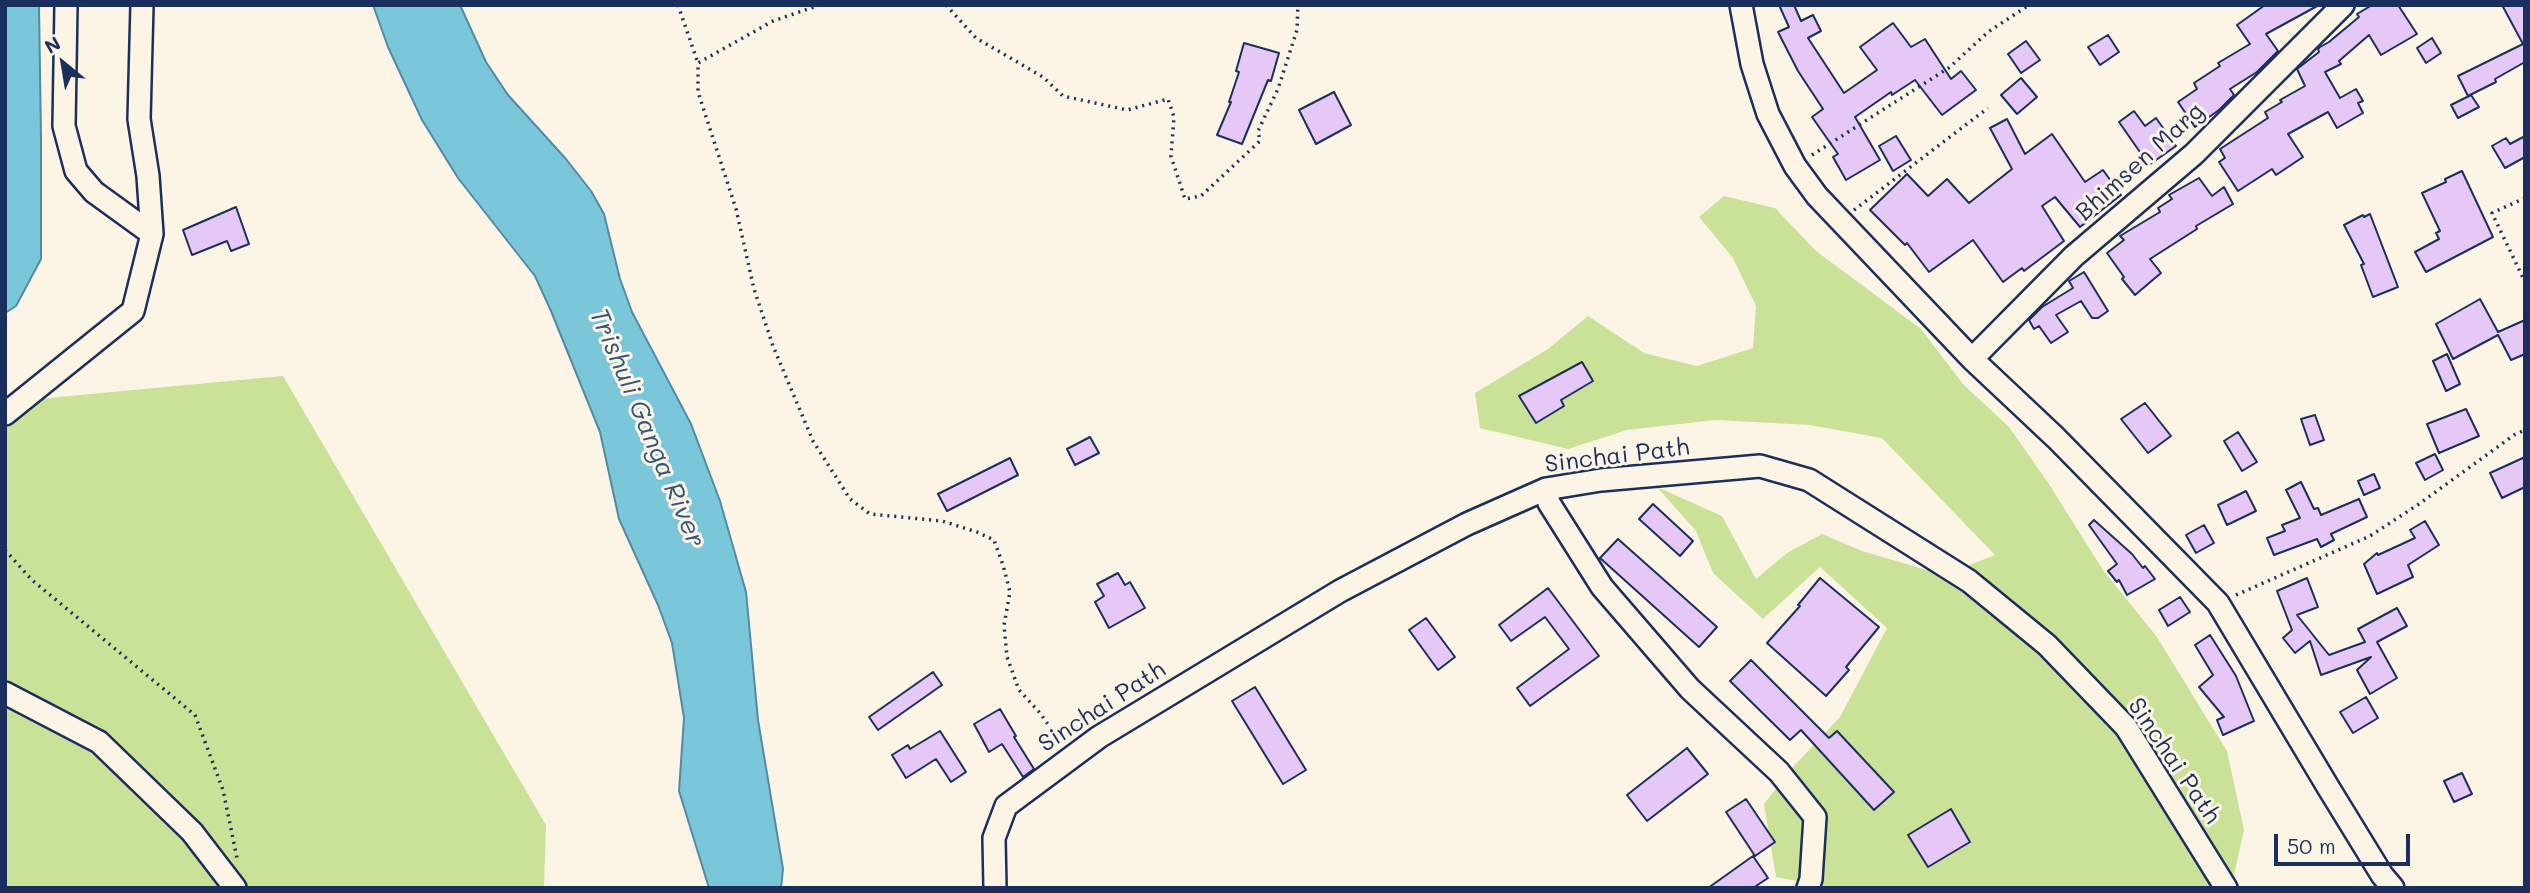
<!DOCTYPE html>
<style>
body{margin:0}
#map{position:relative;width:2530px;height:893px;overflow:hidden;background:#fcf5e5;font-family:Mali,sans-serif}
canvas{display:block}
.frame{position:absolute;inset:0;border:7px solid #1b2f5e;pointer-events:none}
.north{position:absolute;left:28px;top:28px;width:70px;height:70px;-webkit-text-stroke:5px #fcf5e5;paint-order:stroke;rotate:330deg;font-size:19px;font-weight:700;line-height:28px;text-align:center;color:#1b2f5e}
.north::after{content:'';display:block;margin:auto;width:24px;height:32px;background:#1b2f5e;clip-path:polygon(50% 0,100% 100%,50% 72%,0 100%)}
.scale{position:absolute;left:2274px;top:834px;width:136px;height:32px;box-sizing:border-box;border:4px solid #1b2f5e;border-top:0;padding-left:9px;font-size:21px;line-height:24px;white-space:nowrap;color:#1b2f5e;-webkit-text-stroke:5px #fcf5e5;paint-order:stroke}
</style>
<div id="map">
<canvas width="2530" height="893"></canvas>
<div class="frame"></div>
<div class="north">N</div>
<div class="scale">50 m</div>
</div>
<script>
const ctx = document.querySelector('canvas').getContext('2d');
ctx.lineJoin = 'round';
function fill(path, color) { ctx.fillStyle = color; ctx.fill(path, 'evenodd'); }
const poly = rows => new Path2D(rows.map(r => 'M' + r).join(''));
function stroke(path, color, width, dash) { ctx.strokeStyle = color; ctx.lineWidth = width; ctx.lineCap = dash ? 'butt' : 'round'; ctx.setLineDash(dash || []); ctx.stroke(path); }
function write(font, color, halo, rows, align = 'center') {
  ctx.font = font + ' Mali,sans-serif'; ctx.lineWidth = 6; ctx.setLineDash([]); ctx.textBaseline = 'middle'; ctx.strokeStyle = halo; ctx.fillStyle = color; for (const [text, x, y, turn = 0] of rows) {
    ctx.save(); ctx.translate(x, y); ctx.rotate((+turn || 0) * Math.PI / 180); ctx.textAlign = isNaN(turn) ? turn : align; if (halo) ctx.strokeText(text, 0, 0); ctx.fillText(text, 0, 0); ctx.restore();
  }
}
const green = poly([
 [1724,196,1775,208,1816,251,1921,329,1963,384,2009,427,2047,481,2103,570,2157,637,2227,751,2244,830,2232,884,2234,888,1834,888,1776,877,1764,804,1793,767,1840,717,1887,628,1820,567,1763,619,1713,573,1696,531,1657,487,1722,516,1756,579,1787,553,1822,534,1862,551,1944,575,1995,555,1882,438,1810,425,1715,420,1627,430,1568,449,1480,428,1475,393,1548,349,1588,316,1644,353,1697,366,1753,348,1756,306,1733,258,1699,217],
 [283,376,546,825,544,888,5,888,5,402]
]);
const water = poly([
 [5,5,39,5,41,138,41,259,16,306,5,313,5,5],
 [373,5,460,5,486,62,508,95,566,159,591,191,604,214,620,279,632,312,691,424,720,501,746,592,758,720,783,869,781,888,709,888,679,791,684,718,672,643,658,605,619,519,600,432,551,311,535,276,458,178,422,120,388,47,373,5]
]);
const building = poly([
 [1779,5,1794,5,1801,21,1813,15,1821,31,1808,38,1844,93,1877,70,1860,47,1893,23,1911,47,1925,39,1951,79,1961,71,1976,90,1942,115,1915,80,1892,95,1891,92,1855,117,1880,160,1846,180,1833,157,1838,154,1812,117,1823,109,1798,71,1778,32,1789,27,1779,5],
 [2265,5,2319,5,2266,34,2278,51,2257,72,2230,89,2234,95,2219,110,2195,127,2178,102,2197,89,2194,83,2220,66,2218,63,2250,44,2237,25,2265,5],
 [2372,5,2398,5,2417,34,2381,55,2369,35,2339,61,2341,64,2325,72,2340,98,2356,89,2363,101,2358,103,2363,113,2337,128,2328,112,2288,134,2303,157,2276,175,2272,169,2238,191,2219,162,2225,158,2220,149,2268,118,2265,112,2282,102,2280,100,2305,86,2297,69,2319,52,2318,49,2320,47,2329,42,2359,17,2357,14,2372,5],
 [2502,5,2525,5,2525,62,2495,79,2496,82,2468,96,2458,76,2523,44,2502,5],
 [2108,35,2119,52,2100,65,2088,47,2108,35],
 [2432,38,2441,53,2426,63,2417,48,2432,38],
 [2026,41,2040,60,2021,73,2008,54,2026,41],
 [1244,43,1279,53,1271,81,1268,80,1242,144,1217,135,1231,102,1229,102,1239,72,1236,71,1244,43],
 [2021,78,2037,97,2017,114,2001,95,2021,78],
 [1334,92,1351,125,1316,144,1299,110,1334,92],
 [2471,95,2479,107,2458,118,2451,105,2471,95],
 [2134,111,2145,126,2156,118,2176,146,2149,165,2119,122,2134,111],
 [2007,119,2025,154,2052,134,2085,182,2103,170,2121,195,2080,227,2055,197,2042,206,2064,241,2024,271,2022,268,2003,282,1973,240,1929,272,1907,243,1905,245,1870,210,1907,174,1928,196,1947,179,1969,203,2012,169,1990,128,2007,119],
 [1896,136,1911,160,1893,171,1879,146,1896,136],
 [2525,136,2525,157,2505,168,2492,146,2506,138,2510,144,2525,136],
 [2462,171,2493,237,2426,272,2415,252,2439,239,2436,233,2440,231,2422,193,2446,182,2445,179,2462,171],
 [2199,178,2212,196,2224,187,2233,204,2196,226,2197,229,2150,259,2161,273,2135,295,2122,279,2124,277,2107,253,2124,240,2120,236,2160,212,2158,208,2172,199,2169,195,2199,178],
 [236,207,249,244,231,251,227,241,192,255,183,230,236,207],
 [2370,214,2398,287,2373,297,2361,265,2364,264,2344,225,2363,215,2364,217,2370,214],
 [2084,272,2108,311,2098,318,2092,318,2081,301,2056,315,2068,332,2051,343,2039,326,2034,329,2029,320,2042,307,2073,288,2069,281,2084,272],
 [2480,299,2498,332,2525,320,2525,354,2511,360,2498,335,2453,359,2436,324,2480,299],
 [2447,354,2460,384,2446,391,2433,361,2447,354],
 [1582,362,1593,381,1561,400,1564,406,1536,423,1519,396,1582,362],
 [2145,403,2171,436,2148,453,2121,419,2145,403],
 [2466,409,2479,436,2439,453,2427,424,2466,409],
 [2315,415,2324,440,2310,445,2301,419,2315,415],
 [2238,432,2257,462,2242,471,2224,441,2238,432],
 [1090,437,1099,453,1075,465,1067,449,1090,437],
 [2435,454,2443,470,2425,480,2416,463,2435,454],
 [2525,457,2525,487,2502,498,2490,473,2525,457],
 [1010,458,1018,475,947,511,938,494,1010,458],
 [2374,474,2380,488,2364,495,2358,481,2374,474],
 [2301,482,2314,509,2318,508,2321,515,2359,499,2367,517,2331,534,2334,540,2321,547,2317,539,2274,555,2267,538,2285,531,2282,525,2300,518,2286,490,2301,482],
 [2246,491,2256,511,2227,525,2218,505,2246,491],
 [1653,504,1693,541,1680,556,1639,519,1653,504],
 [2094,520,2132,554,2143,568,2145,566,2155,579,2127,595,2119,580,2117,582,2108,571,2117,564,2089,525,2094,520],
 [2425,521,2439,545,2408,565,2413,577,2377,594,2364,564,2377,553,2378,555,2415,538,2410,530,2425,521],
 [2204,525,2214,543,2196,553,2186,535,2204,525],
 [1618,539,1717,627,1699,647,1600,558,1618,539],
 [1118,573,1125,585,1130,582,1145,608,1109,628,1095,602,1104,596,1097,584,1118,573],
 [1820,578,1879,627,1846,667,1849,670,1826,696,1767,643,1800,606,1798,605,1820,578],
 [2307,578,2318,607,2297,615,2329,655,2365,642,2358,629,2397,608,2407,626,2377,642,2397,678,2370,694,2357,670,2371,657,2321,675,2310,641,2295,653,2283,638,2292,630,2277,591,2307,578],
 [1548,588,1599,656,1530,706,1517,688,1569,649,1545,617,1511,641,1499,625,1548,588],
 [2180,597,2190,612,2168,626,2159,610,2180,597],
 [1426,618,1455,657,1438,670,1409,630,1426,618],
 [2210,635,2236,676,2254,721,2223,735,2217,720,2224,717,2199,687,2213,675,2195,645,2210,635],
 [1751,660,1829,738,1837,731,1894,792,1874,810,1801,730,1790,740,1730,681,1751,660],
 [933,672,942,685,878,730,869,717,933,672],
 [1255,687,1306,770,1283,784,1232,701,1255,687],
 [2366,697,2378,718,2353,733,2340,712,2366,697],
 [1000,709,1016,736,1014,737,1034,769,1023,777,1002,744,989,752,974,724,1000,709],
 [940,731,966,772,951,782,936,759,906,778,892,755,908,745,910,749,940,731],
 [1687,748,1708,774,1647,821,1627,795,1687,748],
 [2462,773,2472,794,2454,802,2444,781,2462,773],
 [1746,799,1775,842,1755,856,1726,812,1746,799],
 [1951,809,1970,842,1928,867,1908,835,1951,809],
 [1753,856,1768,878,1753,888,1708,888,1753,856]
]);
const path = poly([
 [678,5,698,63],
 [820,5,773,21,698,63,698,92,736,209,754,289,773,346,813,441,850,499,870,514,942,521,977,532,994,540,1003,565,1010,592,1004,625,1007,657,1019,690,1040,713,1054,733,1065,740],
 [946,5,976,38,1043,77,1063,96,1127,110,1168,99,1174,117,1171,156,1185,199,1201,196,1260,141,1258,131,1278,89,1297,30,1298,5],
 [1812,155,1950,67,1988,32,2029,5],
 [2525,198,2492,213,2525,282],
 [1854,210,1988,108],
 [5,550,32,580,195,715,223,790,237,858],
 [2236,595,2370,536,2419,504,2514,435,2525,430]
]);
const minor = poly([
 [66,5,64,126,76,171,94,192,152,234],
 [1741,5,1752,64,1768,114,1795,166,1817,196,1972,359,2056,438,2218,603,2328,787,2382,875,2393,888],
 [1972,359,2074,256,2194,154,2343,5],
 [5,414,133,311,152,234,148,176,139,119,142,5],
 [1546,489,1549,503,1602,587,1690,689,1779,772,1815,817,1811,879,1808,888],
 [5,693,99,742,192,832,235,888],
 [995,888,994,838,1006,806,1099,737,1340,591,1467,524,1546,489,1601,480,1760,466,1809,480,1969,581,2047,645,2126,727,2226,888]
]);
const streetNames = [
 ["Bhimsen Marg",2140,162,-42],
 ["Sinchai Path",1617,456,-7],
 ["Sinchai Path",1102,707,-33],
 ["Sinchai Path",2174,761,56]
];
const waterNames = [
 ["Trishuli Ganga River",647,428,67]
];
fill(green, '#cae298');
fill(water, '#79c7d8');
stroke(water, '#538aa7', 2);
fill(building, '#e6c8f6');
stroke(building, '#1b2f5e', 2);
stroke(minor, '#1b2f5e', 26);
stroke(path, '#1b2f5e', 3.5, [2, 5]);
stroke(minor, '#fcf5e5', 21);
write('24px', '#1b2f5e', '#fcf5e5', streetNames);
write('italic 26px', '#32557c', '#fcf5e5', waterNames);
</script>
